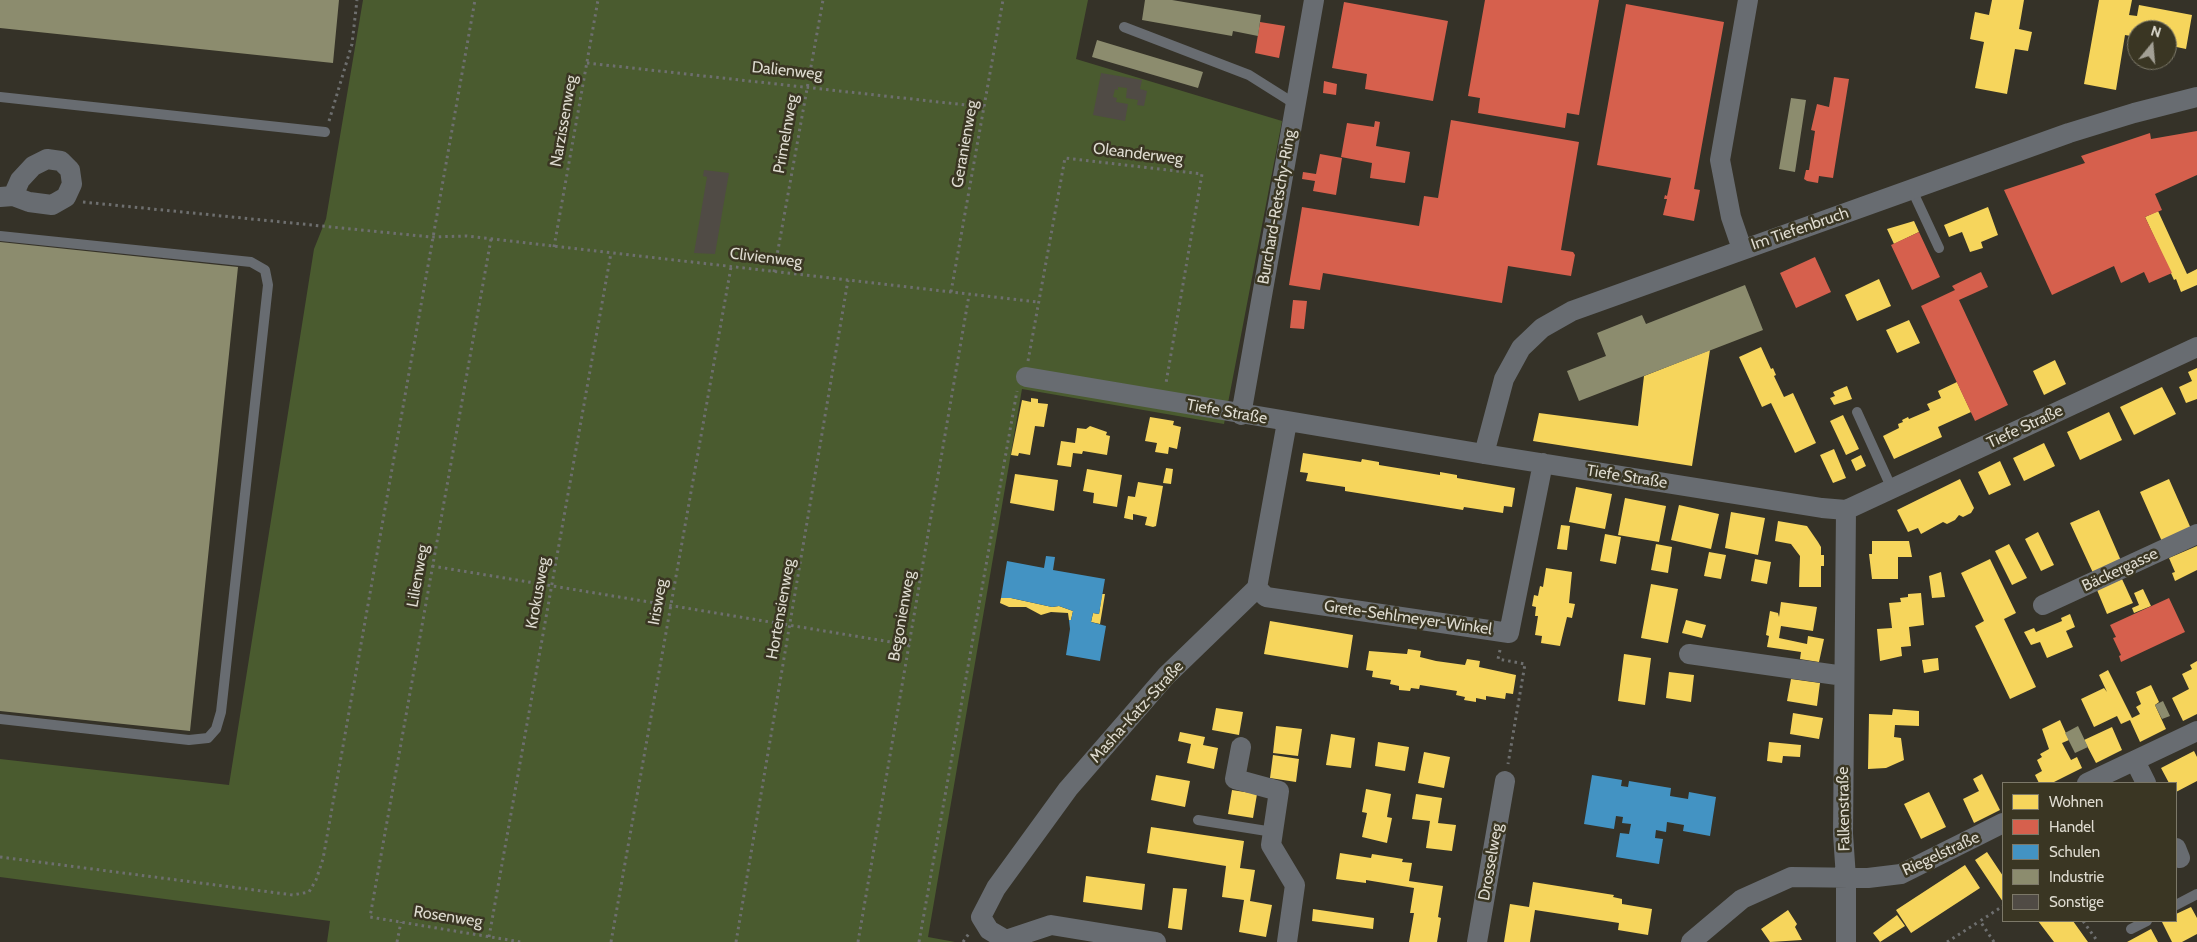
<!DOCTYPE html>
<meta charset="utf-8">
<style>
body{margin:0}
#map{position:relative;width:2197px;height:942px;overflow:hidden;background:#353228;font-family:Cabin,sans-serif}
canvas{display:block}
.legend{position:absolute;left:2002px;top:782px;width:175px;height:140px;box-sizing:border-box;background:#3a3623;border:1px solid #7c7868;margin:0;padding:6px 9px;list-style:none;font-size:15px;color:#dedbd0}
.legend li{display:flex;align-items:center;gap:10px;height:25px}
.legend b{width:25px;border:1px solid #7c7868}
.north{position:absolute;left:2127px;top:20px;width:50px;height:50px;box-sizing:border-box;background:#3a3623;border:1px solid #7c7868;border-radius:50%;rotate:17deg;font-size:14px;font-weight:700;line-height:20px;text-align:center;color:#dedbd0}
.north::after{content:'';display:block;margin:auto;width:18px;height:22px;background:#a3a095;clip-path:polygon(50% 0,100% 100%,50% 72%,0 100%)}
</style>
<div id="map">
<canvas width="2197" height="942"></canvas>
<ul class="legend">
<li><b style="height:14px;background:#f6d55c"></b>Wohnen</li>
<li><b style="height:14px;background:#d6604d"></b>Handel</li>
<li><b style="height:14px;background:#4393c3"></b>Schulen</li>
<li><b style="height:14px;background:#8c8c6e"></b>Industrie</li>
<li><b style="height:14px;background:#504b45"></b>Sonstige</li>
</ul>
<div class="north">N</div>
</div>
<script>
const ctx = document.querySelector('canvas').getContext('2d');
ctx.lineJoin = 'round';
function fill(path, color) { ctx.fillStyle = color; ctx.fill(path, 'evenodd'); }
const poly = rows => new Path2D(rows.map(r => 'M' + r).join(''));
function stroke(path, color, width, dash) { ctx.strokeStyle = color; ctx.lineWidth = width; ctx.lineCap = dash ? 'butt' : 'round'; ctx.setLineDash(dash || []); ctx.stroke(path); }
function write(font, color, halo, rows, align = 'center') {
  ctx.font = font + ' Cabin,sans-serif'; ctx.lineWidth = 5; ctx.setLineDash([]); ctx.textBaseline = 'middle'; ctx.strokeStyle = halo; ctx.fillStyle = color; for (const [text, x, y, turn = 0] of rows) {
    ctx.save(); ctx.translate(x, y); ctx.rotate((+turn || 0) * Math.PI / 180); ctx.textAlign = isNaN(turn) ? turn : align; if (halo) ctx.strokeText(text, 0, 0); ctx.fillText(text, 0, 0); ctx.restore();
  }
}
const green = poly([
 [363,0,1088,0,1076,59,1282,121,1224,424,1022,389,928,937,955,942,327,942,330,921,0,877,0,759,229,785,314,249,326,219]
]);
const homes = poly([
 [1992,0,2024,0,2019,29,2032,32,2028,51,2015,49,2007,94,1975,88,1984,42,1970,39,1975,12,1989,15],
 [2099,0,2132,0,2129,15,2137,16,2139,5,2192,15,2186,49,2167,45,2167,30,2137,30,2137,37,2125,35,2116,90,2084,84],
 [1988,207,1998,235,1981,242,1983,248,1970,252,1962,232,1949,237,1944,225],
 [2158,211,2187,274,2197,269,2197,285,2181,292,2176,279,2174,280,2145,217],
 [1914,221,1919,232,1894,244,1887,229],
 [1879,279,1891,306,1857,321,1845,295],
 [1909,320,1920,343,1897,353,1886,330],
 [1761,347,1771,369,1773,368,1776,375,1774,376,1784,397,1793,393,1816,443,1795,453,1771,403,1762,407,1739,357],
 [1710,350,1692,466,1533,441,1539,413,1638,426,1644,376],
 [2055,360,2066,384,2044,395,2033,371],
 [2197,368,2197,399,2186,403,2179,387,2192,381,2188,372],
 [1957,382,1971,412,1938,427,1942,437,1894,459,1883,436,1899,428,1898,424,1903,422,1902,420,1908,417,1909,419,1930,410,1927,404,1941,398,1938,391],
 [1847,386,1852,399,1834,405,1830,398,1835,396,1833,392],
 [2162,387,2176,414,2134,435,2120,407],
 [1031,398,1038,399,1038,403,1048,404,1044,427,1035,426,1030,455,1019,453,1018,456,1011,455,1022,400,1031,402],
 [2109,412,2122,440,2080,460,2067,432],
 [1843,415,1859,449,1846,455,1830,421],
 [1150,417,1174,421,1173,425,1181,427,1177,449,1169,447,1168,454,1155,452,1157,443,1145,441],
 [1090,426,1107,432,1106,435,1110,436,1107,455,1083,451,1082,454,1073,453,1071,467,1057,465,1061,441,1075,443,1077,428,1086,429],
 [2044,443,2055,466,2024,481,2013,458],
 [1834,449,1846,478,1833,483,1820,455],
 [1303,453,1361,462,1362,459,1379,462,1379,465,1440,475,1440,472,1457,475,1457,478,1515,488,1512,507,1504,506,1503,513,1464,507,1463,510,1345,491,1345,487,1306,481,1308,473,1300,472],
 [1861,455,1866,466,1856,471,1851,460],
 [2000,461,2011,485,1989,495,1978,472],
 [1166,468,1173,469,1171,484,1163,483],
 [1087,469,1122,475,1117,507,1093,503,1094,493,1083,491],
 [1015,474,1058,480,1054,511,1010,503],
 [1960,479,1974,508,1971,513,1963,517,1959,515,1955,520,1947,524,1943,522,1921,534,1918,528,1908,532,1897,510],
 [2169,479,2192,531,2164,546,2140,492],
 [1138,482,1163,486,1156,526,1153,527,1145,525,1147,517,1133,514,1133,520,1124,518,1128,496,1135,497],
 [1576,487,1612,494,1605,529,1569,522],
 [1625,498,1666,506,1659,542,1618,535],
 [1679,505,1719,514,1711,549,1671,540],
 [2099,510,2122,563,2094,575,2070,523],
 [1731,512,1765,518,1758,555,1725,548],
 [1778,521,1807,526,1818,542,1821,547,1821,555,1824,555,1824,566,1821,566,1821,587,1799,587,1800,556,1791,544,1775,541],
 [1561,525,1570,526,1567,550,1557,549],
 [2038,532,2054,565,2041,571,2025,539],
 [1605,534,1621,537,1616,564,1600,561],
 [1872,541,1909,541,1912,557,1898,557,1898,579,1872,579,1869,554,1872,554],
 [1656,544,1672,547,1668,573,1651,570],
 [2009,544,2027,578,2012,585,1995,551],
 [2197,546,2197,570,2175,581,2172,573,2175,572,2169,558],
 [1709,552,1726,555,1721,579,1704,576],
 [1755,559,1771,562,1767,584,1751,581],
 [1990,559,2016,613,2004,619,2036,687,2010,699,1975,626,1984,621,1961,573],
 [1546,568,1572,572,1569,603,1575,604,1572,618,1567,617,1560,646,1541,643,1542,636,1535,635,1538,616,1535,616,1536,607,1532,606,1534,595,1538,596,1540,586,1543,587],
 [1941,572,1945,597,1932,598,1929,576],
 [2122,579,2133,603,2107,614,2097,590],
 [1651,584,1678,589,1668,643,1641,638],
 [2143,589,2151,606,2134,613,2132,608,2139,605,2134,593],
 [1921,593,1924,625,1909,627,1911,646,1901,647,1902,656,1880,661,1877,629,1892,628,1889,603,1901,602,1900,598,1908,597,1908,594],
 [1102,594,1105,594,1100,624,1091,622,1093,613,1099,614],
 [1001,598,1011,598,1052,607,1059,606,1073,611,1071,620,1069,620,1068,613,1051,612,1041,615,1026,607,1009,607,1000,603],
 [1781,602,1817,607,1813,631,1781,626,1779,638,1807,644,1808,636,1824,639,1819,662,1800,659,1801,652,1767,647,1769,636,1766,635,1770,611,1778,613,1779,617],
 [2070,614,2075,627,2066,631,2073,647,2047,658,2040,642,2031,645,2024,632,2034,628,2036,632,2062,621,2061,618],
 [1686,620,1706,625,1702,638,1682,633],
 [1270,621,1353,635,1348,668,1264,654],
 [1408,649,1421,651,1420,657,1436,661,1465,665,1467,659,1480,661,1479,667,1516,675,1513,694,1506,693,1505,699,1486,696,1486,700,1476,698,1476,702,1464,700,1465,697,1456,695,1457,691,1420,685,1419,689,1411,688,1410,691,1399,690,1399,686,1390,684,1391,680,1372,677,1373,671,1366,670,1369,651,1407,654],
 [1624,654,1651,658,1645,705,1618,701],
 [1938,658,1939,670,1924,673,1922,660],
 [2197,661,2197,714,2183,721,2172,698,2189,689,2182,674,2192,669,2190,665],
 [2108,670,2132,718,2140,714,2136,707,2141,704,2136,692,2151,685,2159,702,2155,705,2166,729,2140,742,2130,720,2121,724,2117,716,2094,727,2081,699,2104,688,2107,692,2099,675],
 [1669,672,1694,675,1691,702,1666,698],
 [1791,679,1820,683,1817,706,1787,701],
 [1216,708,1243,712,1239,735,1212,730],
 [1893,709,1919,711,1919,726,1895,725,1894,737,1901,738,1904,760,1886,768,1868,769,1869,714,1892,715],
 [1793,713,1823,718,1819,739,1790,734],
 [2060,720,2069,740,2062,743,2071,760,2077,757,2082,768,2052,783,2039,783,2035,775,2042,771,2037,760,2042,757,2040,754,2049,749,2042,729],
 [1276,726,1302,729,1298,756,1273,753],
 [2112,727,2122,750,2096,763,2084,740],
 [1180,732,1205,737,1203,745,1218,748,1214,769,1187,763,1191,744,1178,741],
 [1331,734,1355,738,1351,768,1326,765],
 [1378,742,1409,747,1405,771,1375,766],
 [1769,742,1801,745,1800,757,1783,756,1782,763,1767,761],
 [2194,751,2197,757,2197,781,2176,792,2176,783,2169,783,2161,768],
 [1424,752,1450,757,1444,788,1418,783],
 [1273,755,1299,759,1296,782,1270,778],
 [1982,774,2000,810,1974,823,1963,799,1979,791,1973,779],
 [1156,775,1190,781,1185,807,1151,800],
 [1366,789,1391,794,1387,817,1392,818,1387,843,1362,837,1367,813,1362,812],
 [1232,790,1257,794,1253,818,1228,814],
 [1929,792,1946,827,1921,839,1904,804],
 [1416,794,1442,798,1438,823,1456,825,1452,851,1426,848,1430,821,1412,819],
 [1151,827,1244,841,1240,868,1255,870,1250,901,1272,905,1266,937,1239,932,1244,900,1222,897,1226,866,1147,853],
 [1987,852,2003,876,2003,902,1975,860],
 [1340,853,1371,858,1372,854,1403,859,1402,862,1412,863,1409,881,1443,886,1438,917,1441,918,1437,942,1409,942,1414,913,1410,913,1414,888,1366,880,1366,883,1336,879],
 [1965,865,1980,888,1911,933,1896,910],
 [1086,876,1145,884,1142,910,1083,902],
 [1533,882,1614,895,1613,897,1622,899,1622,904,1652,909,1648,935,1618,930,1619,923,1535,910,1530,942,1504,942,1510,904,1529,907],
 [1173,888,1187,889,1182,930,1168,928],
 [2191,907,2197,918,2197,934,2182,942,2172,942,2162,922,2176,921,2176,914],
 [1313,909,1374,918,1373,929,1312,921],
 [1788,910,1797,924,1795,927,1802,940,1770,942,1761,929],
 [1897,915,1905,926,1880,942,1873,933],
 [2038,921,2073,921,2088,942,2054,942],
 [2151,929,2158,942,2127,942]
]);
const shops = poly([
 [1485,0,1599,0,1579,115,1567,113,1565,128,1478,113,1480,98,1468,96],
 [1344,2,1448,21,1433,101,1365,89,1367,74,1332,68],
 [1626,4,1724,22,1694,189,1700,190,1694,221,1663,215,1667,199,1664,199,1665,195,1667,196,1671,178,1597,165],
 [1260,22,1285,26,1279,58,1255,53],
 [1834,77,1849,79,1833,178,1819,176,1818,183,1807,181,1804,179,1806,170,1809,170,1815,131,1811,130,1817,104,1829,107],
 [1324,81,1337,84,1336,95,1323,93],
 [1451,120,1579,142,1561,250,1573,252,1575,255,1571,276,1508,266,1502,303,1323,273,1320,290,1289,285,1302,207,1419,226,1424,196,1438,198],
 [1375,121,1380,122,1376,146,1410,152,1405,183,1370,178,1372,163,1341,157,1347,123,1374,127],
 [2197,131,2197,175,2155,194,2162,210,2145,217,2172,273,2149,283,2144,272,2121,283,2114,266,2052,295,2004,190,2085,163,2081,156,2150,133,2151,139],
 [1320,154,1342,158,1336,195,1313,191,1315,181,1302,179,1303,172,1316,174],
 [1919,232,1940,277,1912,290,1891,245],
 [1815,257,1831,292,1796,308,1780,273],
 [1981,272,1988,287,1959,300,2008,405,1975,421,1921,306,1955,290,1952,286],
 [1293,300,1307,301,1304,329,1290,328],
 [2169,598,2185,632,2121,662,2119,656,2121,655,2113,638,2116,637,2110,625]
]);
const schools = poly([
 [1046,556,1055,557,1053,570,1105,579,1099,614,1093,613,1091,622,1106,626,1100,661,1066,655,1070,629,1069,620,1071,620,1073,611,1059,606,1052,607,1011,598,1001,598,1007,561,1044,568],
 [1592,775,1622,780,1621,786,1628,787,1629,781,1671,788,1670,796,1688,799,1689,792,1716,797,1710,836,1683,831,1684,825,1667,822,1666,832,1656,830,1655,838,1663,839,1659,864,1616,857,1620,833,1629,834,1631,824,1622,823,1623,817,1616,816,1614,829,1584,824]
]);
const industry = poly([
 [0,0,339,0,333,63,0,28],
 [1145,0,1172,0,1261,15,1258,36,1233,31,1232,36,1142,20],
 [1097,40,1203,72,1198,88,1092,57],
 [1791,98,1806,100,1795,172,1779,169],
 [0,242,238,267,190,731,0,711],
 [1745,285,1763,330,1579,401,1567,371,1606,356,1597,333,1642,315,1646,324],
 [2163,701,2170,716,2162,719,2155,705],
 [2078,726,2088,747,2075,753,2065,733]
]);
const building = poly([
 [1101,73,1142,80,1140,89,1147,91,1144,106,1137,105,1138,100,1126,98,1127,88,1118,87,1118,90,1115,89,1113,97,1117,98,1116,102,1128,104,1125,121,1093,115],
 [704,170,729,173,715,254,694,253,707,177,703,176]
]);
const path = poly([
 [587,63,984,107],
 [329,121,352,44,357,0],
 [83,202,431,237,467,236,1038,302],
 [491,239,370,917,521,942],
 [554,247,598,0],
 [774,272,823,0],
 [951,292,1003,0],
 [1028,361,1065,158,1202,174,1166,383],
 [432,566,909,645],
 [1500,650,1498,659,1525,664,1508,764],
 [0,857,293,895,309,892,316,880,323,859,475,0],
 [2083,921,2098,942],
 [489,937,611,253],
 [397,942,401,922],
 [611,942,731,267],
 [736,942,848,280],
 [858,942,969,295],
 [919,942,1017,391],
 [963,942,970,932],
 [1947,942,1980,921],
 [1994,942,1980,921,2003,906]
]);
const lane = poly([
 [1124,27,1249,75,1295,104],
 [0,97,325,132],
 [1912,190,1939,248],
 [0,236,251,262,265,270,268,285,221,712,216,729,208,738,189,740,0,719],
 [1857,412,1892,489],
 [1198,820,1273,832],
 [2176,905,2197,894],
 [2131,929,2147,921]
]);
const street = poly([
 [0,197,13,196,29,202,52,205,66,197,72,184,70,170,61,161,47,159,33,166,20,180,13,196],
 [1742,249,1731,217,1720,160,1748,0],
 [1026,377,1484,454,1822,508,1846,510,2197,347],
 [1241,415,1314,0],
 [1484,454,1504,379,1521,348,1542,328,1572,311,2069,133,2134,113,2197,97],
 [1846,510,1843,834,1846,878,1846,942],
 [1257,588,1266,597,1509,633,1543,463],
 [2043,605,2197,534],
 [1689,654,1844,676],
 [1241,747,1235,779,1279,791,1271,845,1295,885,1287,942],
 [2135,761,2146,783],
 [2087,783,2197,731],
 [2176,848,2180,858],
 [1156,942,1051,925,1006,940,989,930,981,917,996,888,1068,789,1166,676,1257,588,1287,422],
 [1477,942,1505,781],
 [1691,942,1742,899,1791,877,1868,878,1901,874,2003,823]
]);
const streetNames = [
 ["Dalienweg",787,71,6],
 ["Narzissenweg",564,121,-80],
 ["Primelnweg",786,134,-80],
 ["Geranienweg",965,144,-80],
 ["Oleanderweg",1138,154,7],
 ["Burchard-Retschy-Ring",1277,207,-80],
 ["Im Tiefenbruch",1800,229,-19],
 ["Clivienweg",766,258,7],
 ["Tiefe Straße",1227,412,10],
 ["Tiefe Straße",2025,427,-25],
 ["Tiefe Straße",1627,477,9],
 ["Bäckergasse",2120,570,-25],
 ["Lilienweg",418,576,-80],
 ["Krokusweg",538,593,-80],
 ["Irisweg",658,602,-80],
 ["Hortensienweg",781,609,-80],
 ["Begonienweg",902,616,-80],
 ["Grete-Sehlmeyer-Winkel",1408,618,8],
 ["Masha-Katz-Straße",1137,712,-48],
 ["Falkenstraße",1844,809,-91],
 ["Riegelstraße",1941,854,-25],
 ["Drosselweg",1491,862,-80],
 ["Rosenweg",448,917,9]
];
fill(green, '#4a5b2f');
fill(homes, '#f6d55c');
fill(shops, '#d6604d');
fill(schools, '#4393c3');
fill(industry, '#8c8c6e');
fill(building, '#504b45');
stroke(path, '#6e6f6f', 3, [2.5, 4]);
stroke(lane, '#686c71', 10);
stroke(street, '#686c71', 20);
write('16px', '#dedbd0', '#3a3623', streetNames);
</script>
